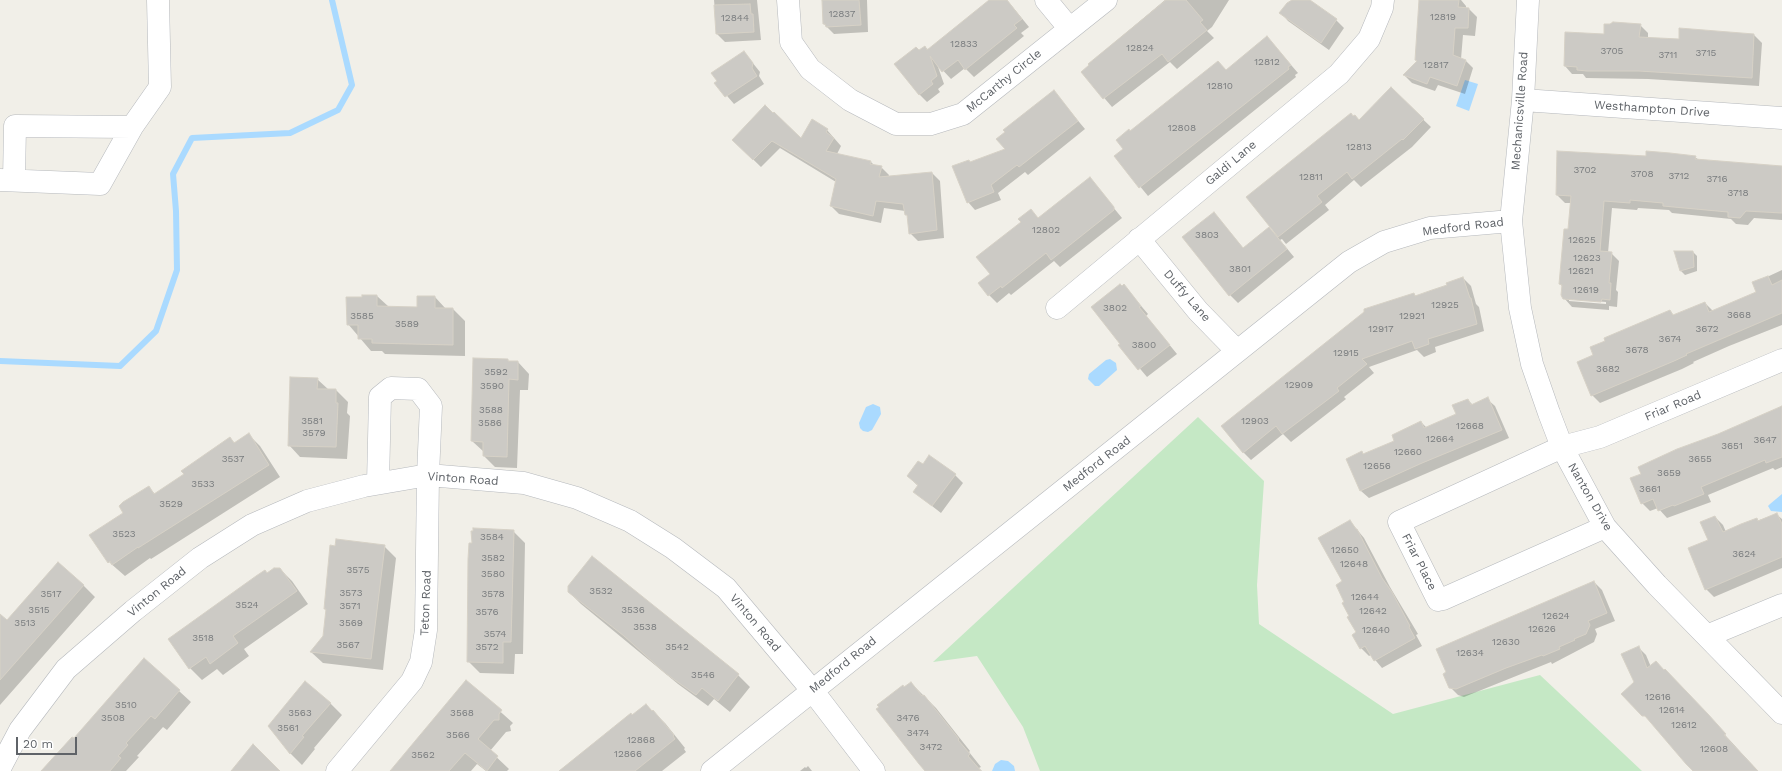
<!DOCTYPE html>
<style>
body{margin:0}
#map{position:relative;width:1782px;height:771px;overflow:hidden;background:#f1efe8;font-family:"Work Sans",sans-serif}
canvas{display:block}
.scale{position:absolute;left:16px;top:737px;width:61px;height:18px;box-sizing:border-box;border:2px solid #5f6368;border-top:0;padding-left:5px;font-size:12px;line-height:14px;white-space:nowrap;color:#5f6368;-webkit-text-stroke:3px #fff;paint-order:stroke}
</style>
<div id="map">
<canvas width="1782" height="771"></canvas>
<div class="scale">20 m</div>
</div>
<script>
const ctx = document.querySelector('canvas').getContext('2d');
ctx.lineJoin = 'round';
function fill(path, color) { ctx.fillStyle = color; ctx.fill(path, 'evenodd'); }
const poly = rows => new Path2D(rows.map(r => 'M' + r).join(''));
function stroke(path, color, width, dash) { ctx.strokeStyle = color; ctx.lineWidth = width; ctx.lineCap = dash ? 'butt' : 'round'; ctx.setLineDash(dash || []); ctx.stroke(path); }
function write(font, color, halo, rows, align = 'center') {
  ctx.font = font + ' "Work Sans",sans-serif'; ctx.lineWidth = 4; ctx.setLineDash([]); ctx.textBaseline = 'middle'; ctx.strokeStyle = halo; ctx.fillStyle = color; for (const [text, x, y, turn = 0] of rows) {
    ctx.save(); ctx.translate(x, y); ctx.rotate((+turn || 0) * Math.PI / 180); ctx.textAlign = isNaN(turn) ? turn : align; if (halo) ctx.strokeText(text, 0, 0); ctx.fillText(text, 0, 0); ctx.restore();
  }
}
const green = poly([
 [1198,417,1264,481,1257,585,1259,624,1393,714,1540,675,1642,771,1040,771,1023,727,977,656,933,662]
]);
const water = poly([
 [1465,80,1478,84,1469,111,1456,106],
 [1110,359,1116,363,1117,370,1099,386,1095,386,1088,379,1089,374,1106,360],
 [873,404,880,407,881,414,872,430,868,432,863,431,860,428,859,423,866,407],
 [1782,494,1782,512,1771,511,1768,506,1770,504],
 [1001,760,1008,761,1014,766,1015,771,992,771,995,764]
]);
const shadow = poly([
 [714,0,757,0,761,40,725,42,717,34],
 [823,0,867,0,868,32,834,34,824,24],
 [991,0,1007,0,1029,27,1021,33,1024,36,974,77,965,68,951,79,937,64,944,84,938,89,940,92,927,102,919,94,920,51,925,47,929,50],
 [1165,0,1229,0,1212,27,1207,31,1214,38,1177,69,1170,62,1112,107,1082,72,1090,65,1089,64],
 [1292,0,1308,0,1336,20,1344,28,1329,50,1288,21,1281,13],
 [1420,0,1461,0,1466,6,1466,9,1469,9,1477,17,1475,36,1463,35,1461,59,1465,60,1473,68,1465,94,1438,85,1435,91,1412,83,1404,75,1418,62],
 [1640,25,1648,33,1648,38,1680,40,1754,35,1762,43,1759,86,1648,79,1586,78,1583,74,1572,74,1565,66,1605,35],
 [1267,37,1298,73,1295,75,1296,77,1148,196,1115,156,1125,149,1130,132,1227,71],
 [744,52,760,72,759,76,764,84,734,104,716,83],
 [1391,89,1431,127,1412,147,1361,187,1354,180,1325,205,1329,210,1286,244,1282,239,1280,240,1294,257,1238,303,1230,295,1214,213,1244,249,1269,228,1275,234,1360,121],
 [1054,92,1085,129,1028,175,1025,172,998,193,1001,200,975,210,968,202,969,161,971,163,1006,150],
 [827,130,841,146,837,154,871,162,875,166,881,167,889,175,888,178,932,173,940,181,944,238,918,241,910,233,908,217,905,211,884,208,881,223,839,214,831,206,836,182,780,148,761,167,733,140,801,140],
 [1647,157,1695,157,1699,160,1782,167,1782,220,1754,218,1748,225,1736,224,1731,219,1672,213,1669,210,1638,208,1637,210,1612,208,1608,253,1611,253,1619,261,1616,290,1618,292,1617,307,1609,306,1609,310,1572,307,1564,298,1563,287,1560,284,1569,230,1571,203,1565,203,1557,195],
 [1569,299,1606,302,1606,304,1569,301],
 [1090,179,1122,218,1060,267,1054,261,1011,295,1009,293,997,303,989,295,991,274,1030,210,1039,219],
 [1676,252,1693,252,1697,256,1697,271,1685,275,1681,271],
 [1782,270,1782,325,1729,346,1693,362,1694,363,1682,369,1600,403,1592,395,1594,355,1607,341,1670,311,1674,316,1705,303,1713,311,1758,292,1754,283],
 [1463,278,1471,286,1476,304,1479,307,1484,331,1435,347,1436,352,1424,357,1417,350,1369,367,1374,373,1344,397,1346,399,1291,442,1283,434,1251,460,1243,452,1414,294,1416,296,1448,286],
 [1131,294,1148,314,1146,316,1177,354,1147,377,1120,345],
 [377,296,389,307,417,308,435,297,446,309,453,309,465,321,465,356,385,354,382,351,371,351,348,324,347,298],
 [508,360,509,362,518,362,529,374,528,390,520,390,517,468,495,467,484,456,484,452,472,441],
 [317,379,329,390,336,390,348,402,347,413,350,416,347,459,300,457,289,445],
 [1487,399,1495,406,1509,438,1369,498,1361,491,1362,453,1364,455,1396,441,1421,422,1427,428,1457,415,1468,400,1473,405],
 [1782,410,1782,467,1775,470,1773,468,1708,495,1711,502,1667,518,1658,508,1650,511,1642,503],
 [248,434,260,446,280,477,151,559,150,558,125,576,109,562,124,514,148,487,155,494,185,475,229,438,235,443],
 [923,465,955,475,963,483,941,513,914,492,918,486,908,476],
 [1776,514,1782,519,1782,568,1714,597,1706,589,1709,541,1715,517,1723,525,1726,532],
 [1350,521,1364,538,1390,587,1418,634,1416,635,1422,646,1382,668,1371,655,1369,656,1361,648,1358,633,1345,603,1344,582],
 [513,531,525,543,523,654,515,654,514,674,480,673,468,661,473,544],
 [384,546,396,558,383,670,323,663,311,652,324,636,327,611,325,609],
 [592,557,738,675,750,687,730,712,714,699,708,706,678,684,581,604,569,592],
 [280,569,292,581,308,604,244,649,249,656,223,675,217,669,202,680,190,668,170,639,267,574],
 [1594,582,1602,590,1615,621,1595,629,1597,634,1594,642,1552,664,1551,662,1464,697,1458,695,1450,687],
 [83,585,95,597,0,705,0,615,7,621],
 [1638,647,1646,655,1651,667,1664,671,1673,678,1758,771,1694,771,1652,723,1622,694,1635,682],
 [466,681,513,723,510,726,511,731,506,732,490,751,509,769,507,771,486,771,477,764,471,771,392,771],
 [911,683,936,708,970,751,969,752,981,767,979,768,982,771,926,771,904,688],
 [179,691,191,702,167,730,163,727,137,756,139,757,126,771,46,771,74,739],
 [330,703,342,715,314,748,315,749,302,765,291,754,269,726],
 [646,705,665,723,685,748,684,749,686,752,662,771,559,771],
 [808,766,812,771,800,771,805,767,806,768]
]);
const stream = poly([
 [0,361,120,366,156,331,177,270,176,211,173,174,192,138,290,133,338,110,352,85,332,0]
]);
const building = poly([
 [822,0,859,0,861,25,826,27,825,24,823,24,822,0],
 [989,0,1007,0,1022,19,1014,25,1017,28,965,70,958,60,942,72,930,56,937,76,931,81,933,84,919,95,894,64,916,47,919,50,925,46,927,50,989,0],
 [1166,0,1186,0,1203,20,1200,22,1207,30,1168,62,1162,54,1103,99,1081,72,1089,65,1088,64,1166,0],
 [1292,0,1310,0,1337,19,1321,43,1279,13,1287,3,1292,0],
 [1419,0,1459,0,1458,7,1469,8,1468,28,1455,28,1453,55,1466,60,1457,86,1430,77,1427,84,1403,75,1417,61,1415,60,1419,0],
 [750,4,751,14,753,14,754,32,716,34,714,5,750,4],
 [1613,22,1641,24,1639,37,1679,39,1679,28,1754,34,1752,78,1639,71,1587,71,1577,70,1577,67,1564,66,1565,32,1604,34,1604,24,1610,24,1613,22],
 [1267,36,1291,65,1288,67,1289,69,1139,188,1114,156,1123,149,1116,140,1129,129,1130,131,1218,61,1226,70,1267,36],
 [744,51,753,63,752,68,757,76,725,97,714,83,717,81,711,73,744,51],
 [1391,87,1424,119,1403,140,1402,139,1352,179,1347,172,1317,196,1322,202,1278,237,1246,197,1351,113,1353,116,1355,115,1359,120,1391,87],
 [1054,90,1078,121,1019,167,1017,165,991,185,994,192,967,203,952,166,969,160,970,162,1005,149,996,139,1005,132,1003,130,1054,90],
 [765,105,773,113,774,112,801,138,812,119,828,129,826,132,834,138,826,151,871,161,870,164,882,166,879,177,932,172,937,230,909,234,907,215,905,215,903,204,876,201,873,216,830,206,836,179,772,141,753,160,732,140,765,105],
 [1557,151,1646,156,1646,151,1670,153,1696,156,1695,159,1782,166,1782,213,1746,211,1740,218,1728,217,1728,212,1663,206,1663,203,1630,200,1630,203,1604,201,1600,251,1612,252,1609,283,1611,283,1610,300,1602,299,1601,302,1563,299,1561,295,1562,285,1559,284,1564,229,1568,229,1571,196,1556,195,1557,151],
 [1090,177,1114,207,1114,210,1051,260,1046,253,1002,288,1001,286,988,296,978,283,990,274,976,257,1021,222,1018,219,1031,209,1038,218,1090,177],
 [1214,212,1243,248,1269,227,1287,249,1229,296,1182,237,1214,212],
 [1674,251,1693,251,1694,267,1680,271,1674,251],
 [1768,276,1772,285,1782,280,1782,313,1686,354,1687,355,1674,361,1591,396,1577,362,1593,355,1590,347,1605,341,1604,338,1670,310,1673,315,1705,302,1709,312,1756,292,1752,282,1768,276],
 [1463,277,1470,298,1471,298,1477,324,1428,339,1429,344,1415,349,1412,341,1362,359,1367,364,1337,388,1339,391,1326,401,1282,434,1276,426,1243,453,1221,426,1364,312,1364,309,1414,293,1415,296,1432,290,1447,285,1446,283,1463,277],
 [1120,284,1122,286,1124,284,1141,306,1139,307,1170,345,1138,370,1118,345,1120,344,1091,307,1120,284],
 [362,295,377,295,377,306,417,307,417,296,435,296,435,308,453,308,453,345,372,343,372,339,358,339,358,325,347,325,346,297,362,297,362,295],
 [473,358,508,359,508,361,518,361,518,380,509,379,507,457,483,456,483,442,471,441,473,358],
 [290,377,318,378,317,389,336,389,336,403,338,403,336,447,288,446,290,377],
 [1488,397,1502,430,1422,463,1360,491,1346,459,1362,451,1363,454,1394,441,1392,435,1421,421,1424,428,1456,414,1452,405,1468,399,1471,405,1488,397],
 [1782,406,1782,457,1766,463,1765,460,1701,487,1704,494,1674,506,1673,505,1658,511,1653,499,1641,504,1630,478,1641,474,1638,467,1677,449,1718,434,1782,406],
 [249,433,269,465,138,548,138,547,112,565,110,561,108,563,89,535,123,513,119,506,123,502,149,486,154,494,184,474,181,471,230,437,234,443,249,433],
 [929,455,956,474,932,506,913,492,918,485,907,476,918,461,923,464,929,455],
 [1777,513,1782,524,1782,557,1705,590,1688,548,1708,540,1700,522,1715,516,1723,532,1741,524,1757,518,1758,521,1777,513],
 [1350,520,1356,529,1357,529,1382,578,1392,592,1410,626,1409,627,1415,638,1374,661,1365,646,1360,649,1352,635,1356,632,1347,617,1349,616,1342,603,1344,602,1336,585,1342,581,1318,538,1350,520],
 [473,528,514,530,511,642,503,642,503,663,467,662,468,559,469,543,472,543,471,531,473,531,473,528],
 [336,539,385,545,371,659,310,652,323,636,326,609,324,609,330,545,335,546,336,539],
 [592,556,739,674,718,701,702,688,696,695,665,673,624,636,568,592,568,586,592,556],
 [58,562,84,585,0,680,0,614,7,620,58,562],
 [274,568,280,568,297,591,233,636,238,643,210,664,206,657,189,669,168,639,256,576,265,570,267,573,274,568],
 [1594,581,1607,613,1588,621,1590,625,1586,634,1574,639,1575,640,1559,647,1560,649,1543,656,1542,655,1506,668,1456,689,1449,688,1443,674,1446,672,1436,649,1594,581],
 [1639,646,1647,668,1656,661,1664,670,1665,669,1708,714,1726,734,1724,735,1758,771,1693,771,1686,764,1645,716,1642,716,1621,694,1634,682,1621,654,1639,646],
 [144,658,180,690,155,719,151,716,126,743,128,745,118,756,121,758,110,771,41,771,72,737,74,738,144,658],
 [466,680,502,710,499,714,499,720,494,720,478,739,498,756,487,771,465,753,449,771,390,771,466,680],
 [305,681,331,703,302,736,304,737,290,754,268,726,305,681],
 [911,682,922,696,924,695,959,739,958,740,970,754,968,756,981,771,925,771,919,764,876,709,879,707,877,705,903,685,904,687,911,682],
 [646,704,652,711,653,710,674,735,673,736,675,739,635,771,559,771,631,713,632,715,646,704],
 [253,744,280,771,231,771,253,744]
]);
const minor = poly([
 [788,0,791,42,810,69,850,100,896,124,931,124,963,114,1106,0],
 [1046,0,1069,28],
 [1528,0,1523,100,1511,221,1520,308,1532,364,1549,413,1562,447,1605,527,1657,585,1782,713],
 [1523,100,1782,118],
 [0,180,100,184,132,127,160,87,158,0],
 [14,180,15,126,132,127],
 [1139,239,1198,311,1237,351],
 [1057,308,1339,74,1369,39,1382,8,1383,0],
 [1605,527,1443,599,1438,600,1399,522,1562,447,1600,437,1782,360],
 [1707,636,1782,605],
 [0,768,20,730,66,669,133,611,200,558,252,525,307,501,364,486,428,475,524,483,577,498,630,521,673,548,726,588,812,690,874,771],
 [337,771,412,681,421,662,426,630,428,475,431,406,418,389,391,388,380,397,378,483],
 [712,771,1349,262,1384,242,1430,228,1511,221]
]);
const numberNames = [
 ["12837",842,14],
 ["12819",1443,17],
 ["12844",735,18],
 ["12833",964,44],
 ["12824",1140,48],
 ["3705",1612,51],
 ["3715",1706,53],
 ["3711",1668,55],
 ["12812",1267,62],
 ["12817",1436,65],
 ["12810",1220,86],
 ["12808",1182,128],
 ["12813",1359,147],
 ["3702",1585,170],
 ["3708",1642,174],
 ["3712",1679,176],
 ["12811",1311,177],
 ["3716",1717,179],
 ["3718",1738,193],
 ["12802",1046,230],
 ["3803",1207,235],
 ["12625",1582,240],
 ["12623",1587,258],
 ["3801",1240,269],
 ["12621",1581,271],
 ["12619",1586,290],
 ["12925",1445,305],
 ["3802",1115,308],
 ["3668",1739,315],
 ["3585",362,316],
 ["12921",1412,316],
 ["3589",407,324],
 ["12917",1381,329],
 ["3672",1707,329],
 ["3674",1670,339],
 ["3800",1144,345],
 ["3678",1637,350],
 ["12915",1346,353],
 ["3682",1608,369],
 ["3592",496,372],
 ["12909",1299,385],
 ["3590",492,386],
 ["3588",491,410],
 ["3581",312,421],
 ["12903",1255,421],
 ["3586",490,423],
 ["12668",1470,426],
 ["3579",314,433],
 ["12664",1440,439],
 ["3647",1765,440],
 ["3651",1732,446],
 ["12660",1408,452],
 ["3537",233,459],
 ["3655",1700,459],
 ["12656",1377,466],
 ["3659",1669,473],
 ["3533",203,484],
 ["3661",1650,489],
 ["3529",171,504],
 ["3523",124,534],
 ["3584",492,537],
 ["12650",1345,550],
 ["3624",1744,554],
 ["3582",493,558],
 ["12648",1354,564],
 ["3575",358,570],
 ["3580",493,574],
 ["3532",601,591],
 ["3573",351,593],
 ["3517",51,594],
 ["3578",493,594],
 ["12644",1365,597],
 ["3524",247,605],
 ["3571",350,606],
 ["3515",39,610],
 ["3536",633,610],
 ["12642",1373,611],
 ["3576",487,612],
 ["12624",1556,616],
 ["3513",25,623],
 ["3569",351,623],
 ["3538",645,627],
 ["12626",1542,629],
 ["12640",1376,630],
 ["3574",495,634],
 ["3518",203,638],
 ["12630",1506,642],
 ["3567",348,645],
 ["3572",487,647],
 ["3542",677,647],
 ["12634",1470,653],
 ["3546",703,675],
 ["12616",1658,697],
 ["3510",126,705],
 ["12614",1672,710],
 ["3563",300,713],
 ["3568",462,713],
 ["3508",113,718],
 ["3476",908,718],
 ["12612",1684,725],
 ["3561",288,728],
 ["3474",918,733],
 ["3566",458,735],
 ["12868",641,740],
 ["3472",931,747],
 ["12608",1714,749],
 ["12866",628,754],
 ["3562",423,755]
];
const streetNames = [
 ["McCarthy Circle",1004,81,-39],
 ["Westhampton Drive",1652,109,4],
 ["Mechanicsville Road",1520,111,-86],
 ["Galdi Lane",1231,163,-40],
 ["Medford Road",1463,227,-7],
 ["Duffy Lane",1187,296,49],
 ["Friar Road",1673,406,-23],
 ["Medford Road",1097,464,-38],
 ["Vinton Road",463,479,4],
 ["Nanton Drive",1590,497,60],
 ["Friar Place",1419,562,63],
 ["Vinton Road",157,592,-39],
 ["Teton Road",426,603,-88],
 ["Vinton Road",755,623,50],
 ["Medford Road",843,665,-39]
];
fill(green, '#c5e8c5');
fill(water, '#aadaff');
fill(shadow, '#0003');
stroke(stream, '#aadaff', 6);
fill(building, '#cccac5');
stroke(building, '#d6d1c6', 1);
stroke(minor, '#b5b8bc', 23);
stroke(minor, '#fff', 22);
write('10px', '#7a7d7f', null, numberNames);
write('12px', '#5f6368', '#fff', streetNames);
</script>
